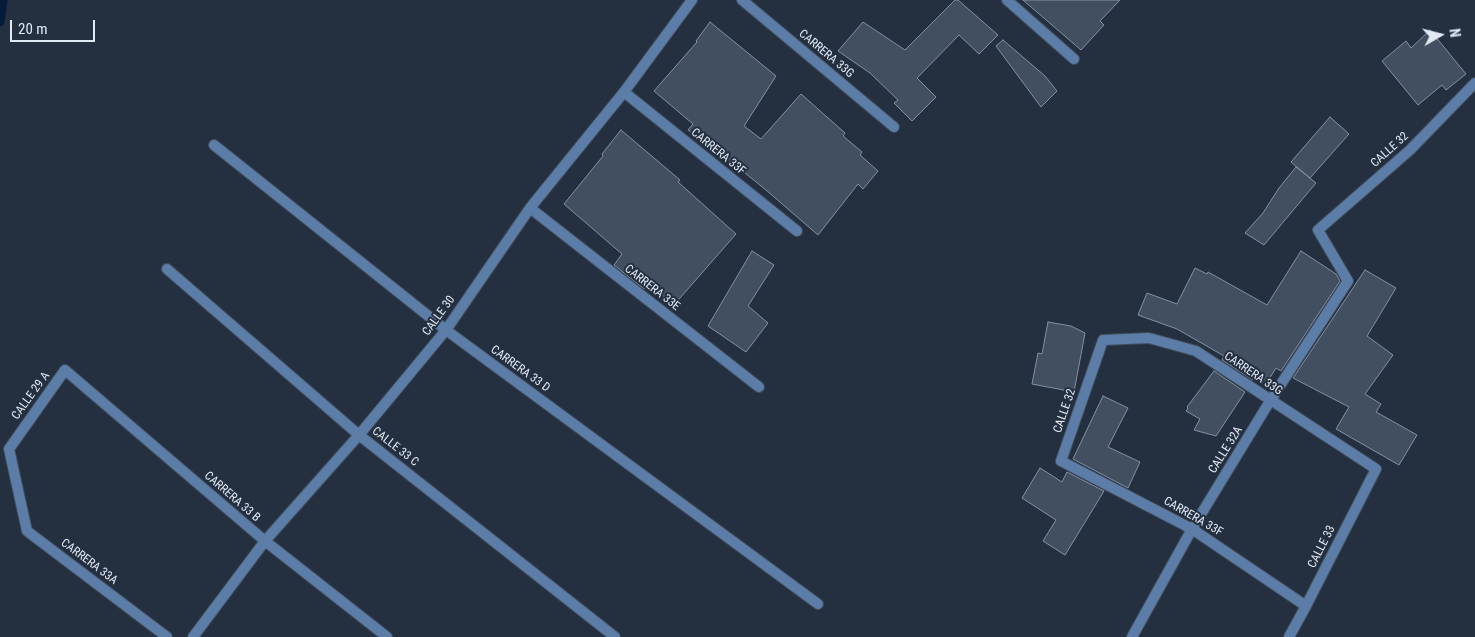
<!DOCTYPE html>
<style>
body{margin:0}
#map{position:relative;width:1475px;height:637px;overflow:hidden;background:#243040;font-family:"Roboto Condensed",sans-serif}
canvas{display:block}
.north{position:absolute;left:1415px;top:10px;width:50px;height:50px;-webkit-text-stroke:4px #243040;paint-order:stroke;rotate:82deg;font-size:14px;font-weight:700;line-height:20px;text-align:center;color:#e1e9f3}
.north::after{content:'';display:block;margin:auto;width:18px;height:22px;background:#e1e9f3;clip-path:polygon(50% 0,100% 100%,50% 72%,0 100%)}
.scale{position:absolute;left:10px;top:20px;width:85px;height:22px;box-sizing:border-box;border:2px solid #e1e9f3;border-top:0;padding-left:6px;font-size:15px;line-height:18px;white-space:nowrap;color:#e1e9f3;-webkit-text-stroke:4px #243040;paint-order:stroke}
</style>
<div id="map">
<canvas width="1475" height="637"></canvas>
<div class="north">N</div>
<div class="scale">20 m</div>
</div>
<script>
const ctx = document.querySelector('canvas').getContext('2d');
ctx.lineJoin = 'round';
const poly = rows => new Path2D(rows.map(r => 'M' + r).join(''));
function stroke(path, color, width, dash) { ctx.strokeStyle = color; ctx.lineWidth = width; ctx.lineCap = dash ? 'butt' : 'round'; ctx.setLineDash(dash || []); ctx.stroke(path); }
function fill(path, color) { ctx.fillStyle = color; ctx.fill(path, 'evenodd'); }
function write(font, color, halo, rows, align = 'center') {
  ctx.font = font + ' "Roboto Condensed",sans-serif'; ctx.lineWidth = 4; ctx.setLineDash([]); ctx.textBaseline = 'middle'; ctx.strokeStyle = halo; ctx.fillStyle = color; for (const [text, x, y, turn = 0] of rows) {
    ctx.save(); ctx.translate(x, y); ctx.rotate((+turn || 0) * Math.PI / 180); ctx.textAlign = isNaN(turn) ? turn : align; if (halo) ctx.strokeText(text, 0, 0); ctx.fillText(text, 0, 0); ctx.restore();
  }
}
const stream = poly([
 [0,22,3,0]
]);
const building = poly([
 [955,0,958,0,998,35,979,54,959,35,917,78,936,97,912,121,894,103,898,100,870,73,838,51,863,22,905,50,955,0],
 [1023,0,1120,0,1100,21,1104,25,1081,50,1023,0],
 [710,22,776,76,744,126,761,139,801,94,845,133,843,136,862,152,860,155,878,171,863,189,858,184,818,235,766,190,708,143,707,145,688,130,693,124,654,91,697,42,696,41,710,22],
 [1430,30,1466,74,1446,90,1442,85,1418,105,1382,61,1406,41,1411,48,1430,30],
 [1003,40,1045,76,1057,91,1041,107,996,46,1003,40],
 [1330,117,1349,134,1310,178,1291,162,1330,117],
 [621,130,680,180,678,182,736,234,673,306,659,292,643,288,614,265,622,254,564,204,603,156,602,154,621,130],
 [1296,167,1316,183,1264,245,1245,233,1263,213,1279,188,1296,167],
 [752,251,774,265,748,306,768,323,746,352,708,326,752,251],
 [1301,251,1336,274,1340,281,1281,371,1276,368,1266,384,1255,377,1253,380,1222,360,1224,356,1177,329,1138,315,1147,293,1177,304,1195,268,1207,274,1208,272,1267,305,1301,251],
 [1365,270,1396,288,1367,336,1393,355,1365,394,1381,404,1376,412,1417,435,1399,465,1336,429,1349,407,1293,378,1365,270],
 [1048,322,1071,326,1085,333,1074,392,1032,384,1038,353,1042,354,1048,322],
 [1214,371,1245,392,1216,436,1194,430,1200,419,1186,411,1188,408,1187,407,1214,371],
 [1103,396,1128,408,1108,447,1140,462,1128,488,1073,459,1103,396],
 [1040,468,1062,482,1067,472,1104,491,1065,555,1043,541,1056,520,1022,498,1040,468]
]);
const street = poly([
 [742,0,894,127],
 [1007,0,1074,59],
 [624,92,797,231],
 [214,145,446,330,818,604],
 [530,208,759,387],
 [167,269,359,435,615,637],
 [167,637,27,531,9,449,65,370,265,541,387,637],
 [193,637,265,541,359,435,446,330,530,208,624,92,692,0],
 [1132,637,1192,529,1270,401,1348,281,1318,230,1410,150,1475,83],
 [1289,637,1306,606,1376,469,1196,351,1149,338,1103,340,1061,461,1192,529,1306,606]
]);
const streetNames = [
 ["CARRERA 33G",826,54,40],
 ["CALLE 32",1390,150,-42],
 ["CARRERA 33F",718,152,39],
 ["CARRERA 33E",652,288,38],
 ["CALLE 30",439,316,-54],
 ["CARRERA 33 D",520,369,36],
 ["CARRERA 33G",1253,374,34],
 ["CALLE 29 A",31,396,-54],
 ["CALLE 32",1065,411,-71],
 ["CALLE 33 C",395,447,38],
 ["CALLE 32A",1226,450,-58],
 ["CARRERA 33 B",232,497,41],
 ["CARRERA 33F",1193,517,30],
 ["CALLE 33",1322,547,-63],
 ["CARRERA 33A",89,562,37]
];
stroke(stream, '#041c39', 9);
fill(building, '#414f60');
stroke(building, '#8291a4', 1);
stroke(street, '#424e5d', 12);
stroke(street, '#5c7da7', 10);
write('12px', '#e1e9f3', '#243040', streetNames);
</script>
